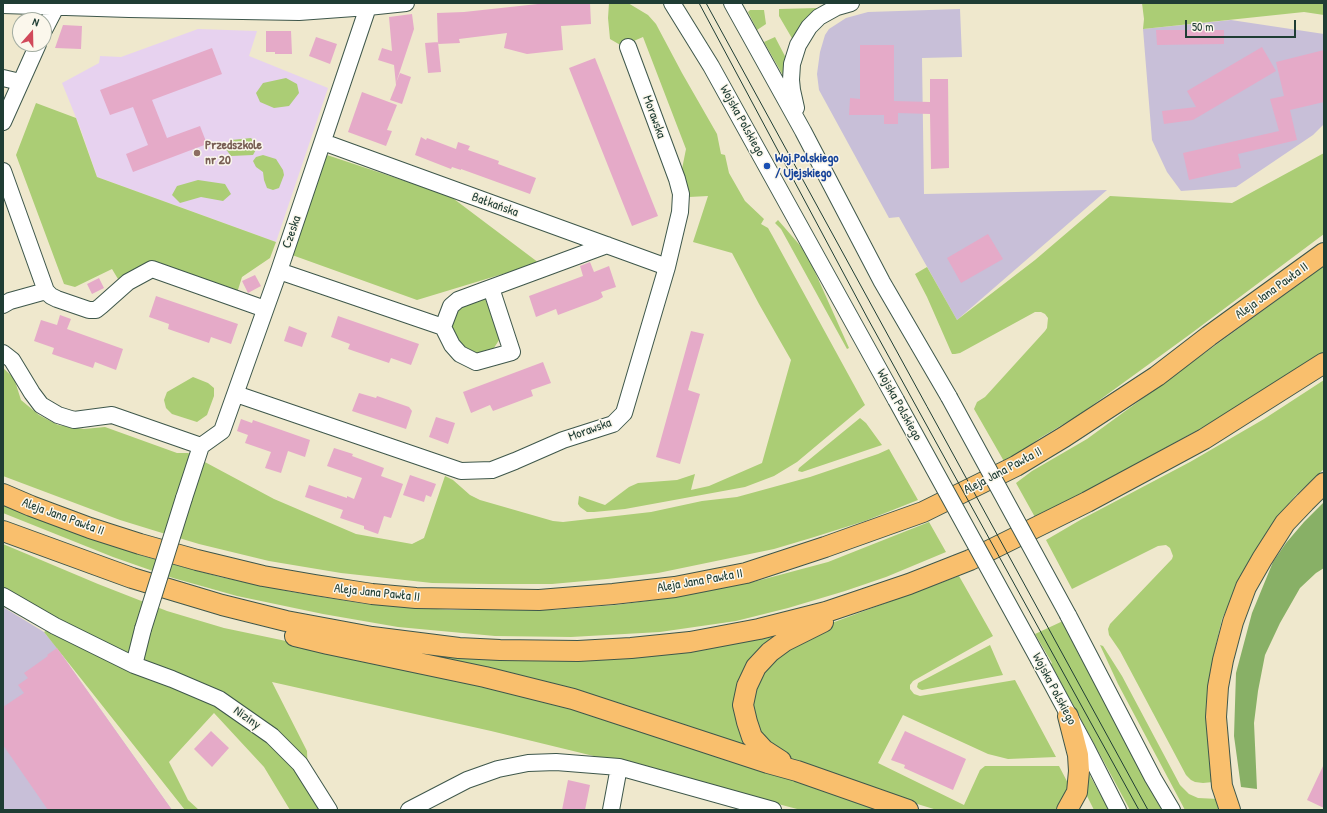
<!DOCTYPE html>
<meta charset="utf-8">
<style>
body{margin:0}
#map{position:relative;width:1327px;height:813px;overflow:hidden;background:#efe8cd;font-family:"Patrick Hand",sans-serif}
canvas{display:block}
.frame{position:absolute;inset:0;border:4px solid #1f3d34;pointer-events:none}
.north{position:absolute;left:12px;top:12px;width:40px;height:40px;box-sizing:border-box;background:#fbf7ec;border:1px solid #a3ada2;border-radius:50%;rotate:20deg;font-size:11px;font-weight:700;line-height:16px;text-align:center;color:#1f3d34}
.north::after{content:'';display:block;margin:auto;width:14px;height:18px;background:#d1495b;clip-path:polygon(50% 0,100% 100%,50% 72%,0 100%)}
.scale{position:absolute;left:1185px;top:20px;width:111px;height:18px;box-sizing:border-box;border:2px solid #1f3d34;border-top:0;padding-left:5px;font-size:12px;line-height:14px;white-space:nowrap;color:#1f3d34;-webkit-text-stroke:3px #fbf7ec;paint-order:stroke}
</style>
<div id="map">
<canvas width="1327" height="813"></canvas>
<div class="frame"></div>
<div class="north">N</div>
<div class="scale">50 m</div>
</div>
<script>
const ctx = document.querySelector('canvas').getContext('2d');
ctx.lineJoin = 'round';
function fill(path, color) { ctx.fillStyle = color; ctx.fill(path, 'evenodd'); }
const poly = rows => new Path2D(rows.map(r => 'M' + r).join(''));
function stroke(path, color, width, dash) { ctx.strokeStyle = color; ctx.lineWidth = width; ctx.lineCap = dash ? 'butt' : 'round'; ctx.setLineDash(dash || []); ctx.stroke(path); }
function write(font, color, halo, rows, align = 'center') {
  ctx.font = font + ' "Patrick Hand",sans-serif'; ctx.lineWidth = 3; ctx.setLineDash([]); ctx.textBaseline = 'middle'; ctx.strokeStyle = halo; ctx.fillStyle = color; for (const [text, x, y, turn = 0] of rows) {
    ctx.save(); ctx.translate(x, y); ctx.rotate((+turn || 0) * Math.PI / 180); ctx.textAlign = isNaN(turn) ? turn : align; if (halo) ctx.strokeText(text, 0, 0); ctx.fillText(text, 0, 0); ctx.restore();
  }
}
const built = poly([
 [198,29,257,31,249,56,328,88,276,242,97,177,81,130,62,83,99,63,100,56,121,57]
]);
const industrial = poly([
 [960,9,962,57,922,58,924,194,1107,190,957,320,899,217,889,218,819,90,817,74,820,52,825,35,829,29,846,18,868,12],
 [1231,20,1324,34,1324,124,1313,135,1236,187,1181,191,1167,172,1152,140,1143,29],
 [3,607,44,632,57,648,172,810,3,810]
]);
const green = poly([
 [609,3,628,3,648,15,656,24,682,73,717,134,721,154,725,155,729,173,745,201,764,219,761,224,768,228,772,235,865,405,797,462,774,476,745,487,625,509,594,512,587,512,580,507,578,504,579,496,605,505,629,487,638,483,677,480,695,474,691,490,709,486,762,463,791,360,759,304,732,253,693,242,708,196,689,197,681,174,686,149,643,37,622,46,610,39,608,18],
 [1142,3,1324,3,1324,15,1304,12,1143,29,1144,19],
 [818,8,819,8,793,40,779,16,779,9],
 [750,10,764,10,766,24,757,30,748,12],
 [775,37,787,60,785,79,764,42],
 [286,78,297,84,299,93,289,106,274,108,260,102,256,93,263,83],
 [36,103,76,118,97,177,276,242,270,258,242,277,237,293,151,262,118,279,112,269,75,287,64,284,16,155],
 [251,138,258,146,253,155,231,156,225,148,231,140],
 [1324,153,1324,234,1189,335,1079,415,1040,438,1005,463,974,409,977,402,985,397,1045,331,1047,328,1048,318,1045,314,1041,312,1035,312,960,353,955,354,952,354,927,297,915,274,927,267,957,320,1035,260,1110,196,1232,203],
 [263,155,276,159,283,170,284,175,279,188,273,190,267,188,264,180,263,172,256,167,253,161,256,157],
 [327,155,450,196,539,263,417,300,292,255],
 [198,180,225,184,231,194,223,201,201,197,180,203,172,195,177,186],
 [778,220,804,250,811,263,849,348,847,349,781,229,775,223],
 [1324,266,1324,352,1254,399,1036,519,1016,483,1032,471,1087,439],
 [485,298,501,337,492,351,483,356,463,346,452,328,451,323,461,302,463,307,468,305,466,300,476,302],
 [3,368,14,378,21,400,39,415,58,425,84,429,105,427,177,453,188,453,274,499,356,534,412,544,424,538,445,476,453,480,470,495,480,500,553,521,563,522,651,512,702,501,737,497,810,477,878,454,889,449,918,500,865,521,811,538,774,549,658,573,607,579,552,584,491,584,432,583,341,573,269,561,199,544,159,532,120,520,3,476],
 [193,377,208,383,214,388,214,396,207,415,197,422,172,414,166,408,164,400,167,392],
 [1324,380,1324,469,1296,495,1276,519,1263,539,1249,563,1222,619,1215,649,1210,678,1213,782,1203,783,1195,782,1191,780,1186,775,1120,651,1109,635,1108,629,1110,624,1172,559,1173,556,1170,548,1166,545,1158,546,1072,589,1046,540,1082,519,1190,462,1264,419],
 [860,418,866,423,882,445,802,472,798,471,799,468],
 [3,505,143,556,220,577,292,592,366,604,451,610,553,610,616,605,677,597,757,581,828,562,929,522,946,552,886,577,845,591,788,608,736,621,660,632,571,637,495,636,398,627,323,614,237,596,173,578,113,557,3,513],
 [3,544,98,584,167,611,224,628,529,692,883,810,801,810,606,759,491,731,272,682,307,751,308,779,324,810,290,810,264,767,214,713,169,762,188,800,199,810,185,810,44,632,54,626,3,596],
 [959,576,993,636,913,681,910,685,910,689,914,694,920,696,1015,680,1056,757,1008,759,988,754,903,715,878,763,964,805,980,770,985,766,1059,766,1071,789,1060,810,937,810,901,799,800,763,779,753,764,738,756,723,752,710,753,693,768,660,810,631],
 [1063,621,1081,659,1082,660,1164,810,1130,810,1051,664,1052,663,1035,634],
 [774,635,750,660,739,686,764,759,346,640,535,658,654,656],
 [990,645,1003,675,922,690,919,689,917,687,918,683],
 [1100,645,1103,646,1122,676,1180,785,1189,794,1198,798,1218,799,1221,810,1185,810,1118,684],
 [1086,772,1089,774,1109,810,1094,810,1084,790]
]);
const forest = poly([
 [1324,502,1324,568,1316,573,1300,588,1280,623,1265,655,1258,691,1254,723,1257,789,1241,787,1234,736,1236,673,1252,613,1273,562,1286,543,1304,522]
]);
const building = poly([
 [547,3,590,3,591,24,561,26,563,50,527,54,504,48,507,33,459,39,460,43,438,44,437,13,464,12],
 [412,14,414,29,396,83,400,73,411,77,402,104,390,100,396,85,394,65,378,60,382,48,392,51,389,17],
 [63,25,82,26,81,49,55,48],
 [1156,30,1224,30,1224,44,1157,45],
 [266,31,291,31,292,54,275,54,275,52,266,52],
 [316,37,337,44,330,64,309,56],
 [438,42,441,72,428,73,425,43],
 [860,45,894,45,894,101,930,102,930,79,948,79,949,168,931,169,930,114,898,113,898,124,884,124,884,115,849,115,850,98,860,99],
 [1262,47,1276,71,1193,120,1164,124,1162,111,1196,107,1187,91],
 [212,48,222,74,152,100,167,138,200,126,207,144,133,172,126,154,148,145,133,107,110,115,100,90],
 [1324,50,1324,102,1290,110,1297,140,1238,154,1241,168,1189,180,1183,153,1279,131,1270,99,1284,96,1276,62],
 [595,58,658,216,632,226,569,68],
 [362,92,397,105,387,130,392,131,386,146,348,132],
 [421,137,426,140,427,138,456,149,458,142,470,146,468,150,499,161,498,164,536,178,530,194,461,169,461,170,452,167,451,169,415,155],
 [988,234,1003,259,961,283,947,258],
 [590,262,594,272,609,266,616,287,601,292,603,297,598,300,558,315,556,309,536,317,529,296,583,276,580,266],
 [255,275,261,286,248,293,242,281],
 [99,278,104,288,92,294,87,284],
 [156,296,238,324,231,344,211,337,209,343,168,329,169,324,149,317],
 [60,315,71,319,67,329,123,349,116,370,95,362,93,368,52,354,54,348,34,341,41,320,57,325],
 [338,316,419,344,411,365,391,358,389,363,348,349,350,344,331,337],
 [289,326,307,333,302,347,284,341],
 [691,331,704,334,688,390,700,394,680,464,656,457],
 [543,362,551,383,531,390,533,396,493,411,490,405,471,413,463,392],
 [359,393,376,398,377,396,409,407,412,411,406,429,352,411],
 [436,417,455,423,448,444,429,437],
 [241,419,252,423,253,420,310,440,305,457,288,451,281,473,265,468,271,452,245,443,248,435,237,431],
 [334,448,353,454,352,456,384,468,381,476,403,484,391,518,384,516,378,534,364,529,364,526,340,518,343,510,305,497,309,485,347,498,347,496,354,499,362,478,327,466],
 [410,475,436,484,431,497,426,495,424,502,403,495],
 [57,648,172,810,48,810,3,745,3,707,24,693,18,685,28,678,24,673,48,656,47,655],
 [211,731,229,748,212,767,194,749],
 [905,731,966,759,953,790,904,768,905,765,891,760],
 [1324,764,1324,808,1307,800],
 [568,780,590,785,585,810,562,810]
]);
const minor = poly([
 [672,3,711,66,896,400],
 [732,3,803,131,882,282,949,397],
 [3,5,129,9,299,12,368,7,406,3],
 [44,30,58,3],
 [3,78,20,82],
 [796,108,792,90,791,80,792,64,798,45,809,27,819,17,837,7,851,3],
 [3,122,38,44],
 [323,142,667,267],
 [3,171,46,291],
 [279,271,443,327],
 [491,288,512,352,476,362,460,354,452,345,443,327,451,306,458,300,607,245],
 [3,305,10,301,46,291,51,296,57,299,89,310,96,310,101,306,128,282,152,269,265,309],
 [3,353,12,360,32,393,41,405,58,415,74,420,112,415,201,446],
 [236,394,461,471,492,470,515,461,563,440,613,424,624,413,667,267,680,212,681,194,677,179,628,47],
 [184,498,201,446,222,431,279,271,368,7],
 [3,596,55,626,134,665,172,679,219,699,272,736,300,764,329,810],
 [1068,615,1153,778,1172,810],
 [1039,660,1087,749,1118,810],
 [134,665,143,629],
 [409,810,467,780,498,769,528,763,556,762,619,767,773,810],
 [611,810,619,767]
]);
const major = poly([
 [3,494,31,506,90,528,140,544,197,560,263,576,315,585,372,594,416,598,539,600,613,594,675,587,746,573,825,547,923,512,1016,466,1064,437,1157,376,1209,336,1324,253],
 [3,531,132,578,222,605,286,621,372,637,459,648,500,650,578,651,631,648,690,642,759,629,826,612,909,584,970,560,1087,502,1204,439,1324,363],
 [295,636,328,644,485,677,573,699,768,763,797,771,908,810],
 [781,761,764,750,752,737,747,722,743,705,747,686,756,667,770,652,785,641,823,622],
 [1067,810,1077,792,1079,771,1078,755,1068,716],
 [1230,810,1222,786,1216,717,1218,687,1223,660,1233,622,1246,587,1262,559,1285,523,1305,502,1324,483]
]);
const tram = poly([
 [699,3,868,319,1139,810],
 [706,3,1148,810]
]);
const minorBridge = poly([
 [949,397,1068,615],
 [896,400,1039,660],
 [143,629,184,498]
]);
const markers = [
 [197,153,4,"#8d6e63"],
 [767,166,4,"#1a4fb4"]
];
const streetNames = [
 ["Morawska",654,117,70],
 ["Wojska Polskiego",742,121,61],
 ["Bałkańska",495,205,20],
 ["Czeska",292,232,-71],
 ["Aleja Jana Pawła II",1272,291,-36],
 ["Wojska Polskiego",899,405,61],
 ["Morawska",590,430,-20],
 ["Aleja Jana Pawła II",1003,471,-28],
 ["Aleja Jana Pawła II",63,517,20],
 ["Aleja Jana Pawła II",700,581,-10],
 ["Aleja Jana Pawła II",377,593,6],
 ["Wojska Polskiego",1054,689,62],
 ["Niziny",247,718,35]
];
const educationNames = [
 ["Przedszkole",205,146],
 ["nr 20",205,161]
];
const transitNames = [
 ["Woj.Polskiego",775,159],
 ["/ Ujejskiego",775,174]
];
fill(built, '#e7d2ef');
fill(industrial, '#c8bfd8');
fill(green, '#abcd75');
fill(forest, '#88b066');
fill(building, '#e5aac8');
stroke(minor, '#3e574b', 18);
stroke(major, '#3e574b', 22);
stroke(minor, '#fff', 16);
stroke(major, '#f9bf6d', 20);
stroke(tram, '#1f3d34', 1);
stroke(minorBridge, '#3e574b', 18, []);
stroke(minorBridge, '#fff', 16);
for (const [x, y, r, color] of markers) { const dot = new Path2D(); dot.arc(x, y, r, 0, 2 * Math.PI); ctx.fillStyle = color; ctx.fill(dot); stroke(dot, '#fbf7ec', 1.5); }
write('13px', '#1f3d34', '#fbf7ec', streetNames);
write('bold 13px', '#785e54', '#fbf7ec', educationNames, 'left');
write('bold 13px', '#164399', '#fbf7ec', transitNames, 'left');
</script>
